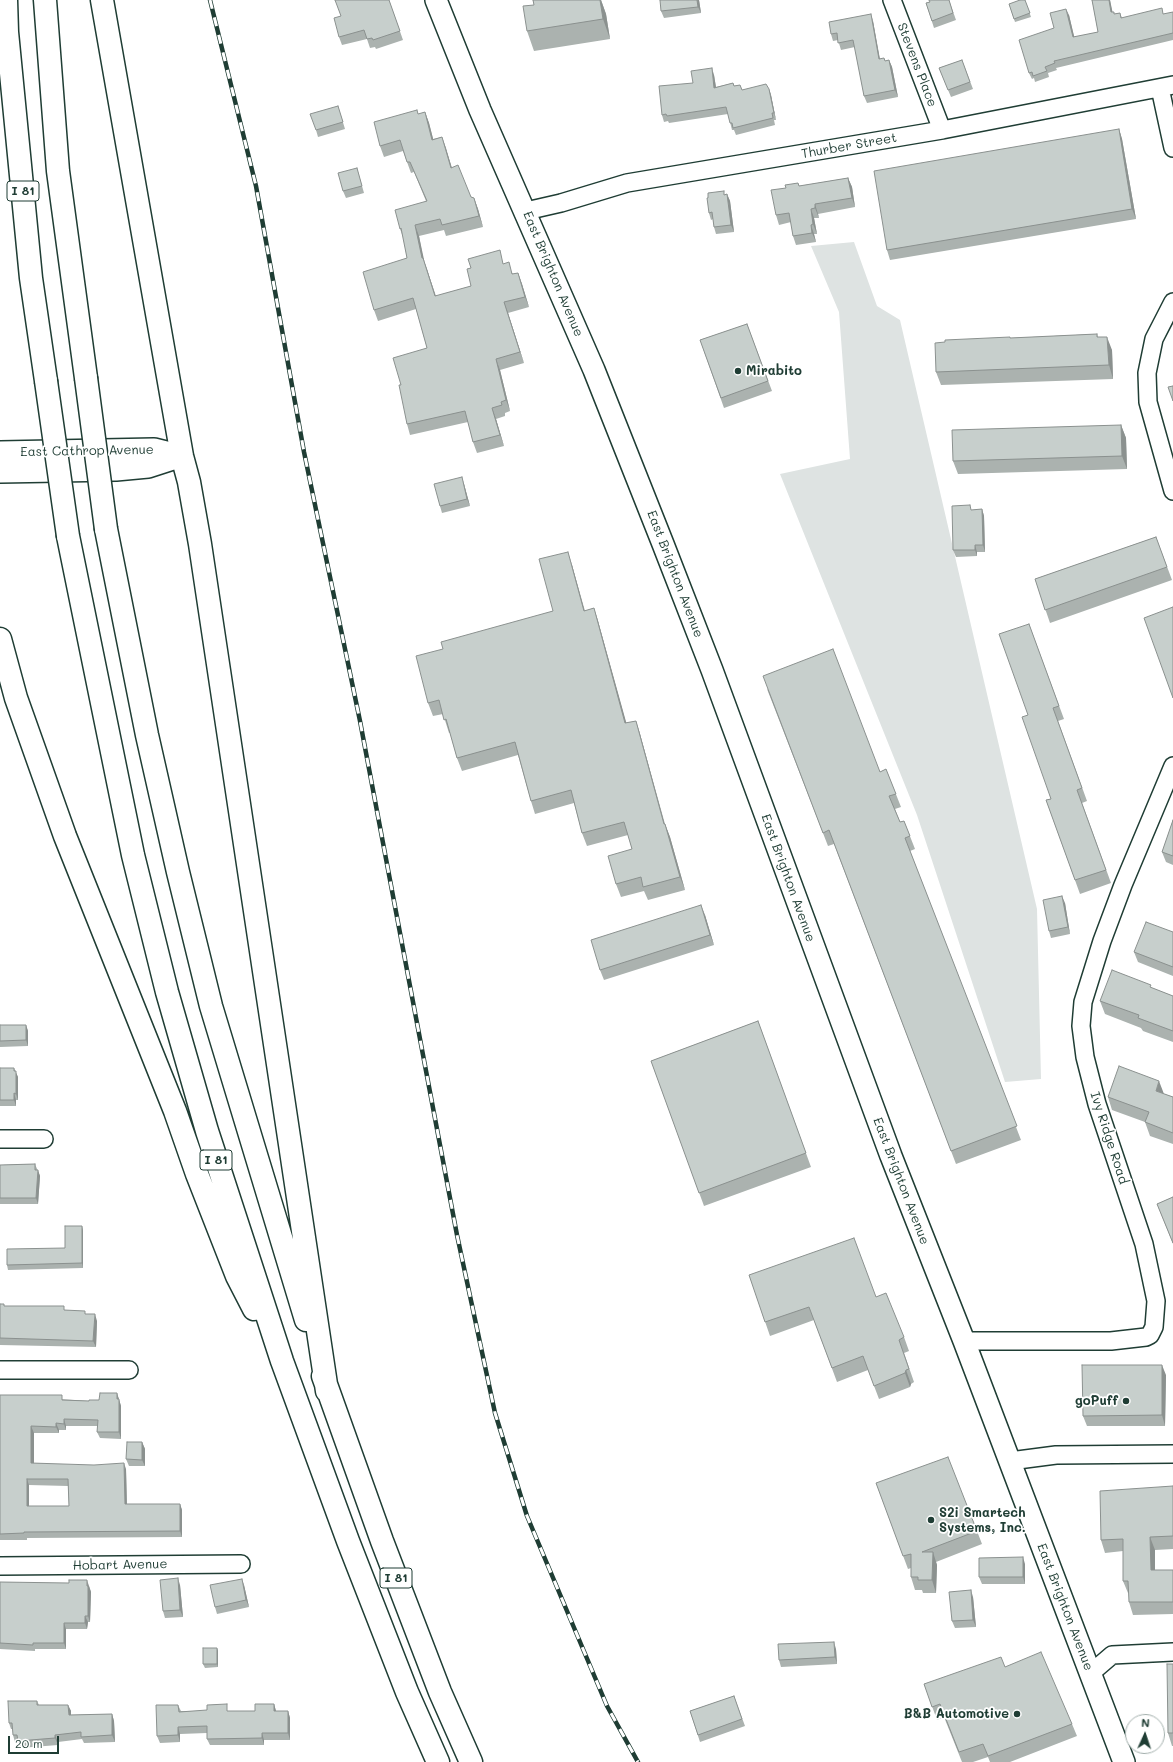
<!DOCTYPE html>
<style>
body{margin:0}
#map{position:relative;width:1173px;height:1762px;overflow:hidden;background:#fff;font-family:Mali,sans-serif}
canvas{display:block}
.north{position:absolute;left:1125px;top:1714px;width:40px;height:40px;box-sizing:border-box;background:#fff;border:1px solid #a5b1ae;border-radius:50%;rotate:3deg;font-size:11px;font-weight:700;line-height:16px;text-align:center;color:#1f3d34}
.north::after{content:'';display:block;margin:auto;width:14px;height:18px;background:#1f3d34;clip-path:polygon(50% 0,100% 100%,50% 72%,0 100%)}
.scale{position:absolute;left:8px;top:1736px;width:51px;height:18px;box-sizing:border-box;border:2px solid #1f3d34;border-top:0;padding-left:5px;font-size:12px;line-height:14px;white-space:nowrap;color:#1f3d34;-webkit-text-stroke:3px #fff;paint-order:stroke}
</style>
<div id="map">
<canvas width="1173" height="1762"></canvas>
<div class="north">N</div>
<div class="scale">20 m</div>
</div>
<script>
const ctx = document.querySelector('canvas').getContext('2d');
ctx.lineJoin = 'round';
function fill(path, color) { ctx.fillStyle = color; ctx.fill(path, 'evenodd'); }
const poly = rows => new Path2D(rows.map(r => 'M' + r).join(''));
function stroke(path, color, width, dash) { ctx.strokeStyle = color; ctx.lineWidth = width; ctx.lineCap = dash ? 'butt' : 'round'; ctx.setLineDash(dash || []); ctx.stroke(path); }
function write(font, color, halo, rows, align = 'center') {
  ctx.font = font + ' Mali,sans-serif'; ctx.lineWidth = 3.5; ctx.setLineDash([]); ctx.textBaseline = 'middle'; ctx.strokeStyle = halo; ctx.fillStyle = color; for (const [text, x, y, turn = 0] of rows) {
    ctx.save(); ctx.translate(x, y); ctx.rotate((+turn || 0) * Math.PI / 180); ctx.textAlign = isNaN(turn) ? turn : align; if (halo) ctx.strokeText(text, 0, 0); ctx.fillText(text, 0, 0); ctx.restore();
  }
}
const green = poly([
 [854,242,877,306,900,320,1037,909,1041,1079,1005,1082,917,815,780,474,850,459,839,312,811,246]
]);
const minor = poly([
 [892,0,942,130],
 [1160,88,1173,148],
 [526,211,561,203,627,183,942,130,1173,85],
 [1173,302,1154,339,1147,373,1148,402,1173,491],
 [0,1139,44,1139],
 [964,1341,1111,1341,1146,1337,1150,1335,1154,1327,1156,1301,1144,1244,1097,1104,1085,1057,1081,1026,1083,1002,1102,941,1123,885,1173,766],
 [0,1370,129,1370],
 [1010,1461,1056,1455,1173,1454],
 [0,1566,241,1564],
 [1091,1673,1112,1655,1173,1652]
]);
const major = poly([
 [436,0,480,110,594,370,663,544,712,670,891,1156,964,1341,1124,1762],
 [0,452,154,449,182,456],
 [0,472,116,470,148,467,182,456]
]);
const highway = poly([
 [6,0,7,32,31,278,46,381],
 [45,0,58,171,86,378],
 [102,0,182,456,189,482,200,544,327,1391],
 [106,529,147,735,178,872,211,1006,306,1320],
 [68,536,133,855,167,992,207,1131,282,1361,348,1541,407,1692,438,1762],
 [0,639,16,698,65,836,175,1111,197,1174,237,1276,254,1309],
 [323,1376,382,1541,440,1692,471,1762]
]);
const rail = poly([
 [210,0,256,186,304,452,360,721,457,1235,495,1413,527,1516,607,1706,638,1762]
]);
const highwayBridge = poly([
 [86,378,106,529],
 [46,381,68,536]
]);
const wall = poly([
 [389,0,403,40,376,49,375,47,370,48,367,39,342,45,339,37,341,16],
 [533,0,601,0,606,14,610,39,534,51,527,31,534,5],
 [699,0,701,13,664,18,661,11],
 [949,0,956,20,934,28,926,3],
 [1025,0,1031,17,1015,22,1009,4],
 [1092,0,1110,0,1112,12,1114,12,1114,14,1120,13,1122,18,1164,14,1173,12,1173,40,1056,68,1057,70,1048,73,1049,77,1035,82,1034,78,1032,79,1029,73,1054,28,1069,15,1074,37,1098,32],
 [873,21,880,59,885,61,889,60,892,67,898,97,867,103,864,96,855,47,841,50,838,40,833,41,831,34],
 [962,60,973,89,951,97,939,68],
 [714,75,716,87,733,83,734,86,740,85,742,90,769,89,771,95,776,120,774,120,775,125,736,135,734,130,732,130,728,114,669,123,668,121,664,122,662,115,693,83],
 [338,106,345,129,318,137,316,130],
 [425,112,429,123,433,139,442,137,452,168,471,197,474,198,478,209,483,227,446,236,444,230,419,236,423,258,436,296,471,286,504,264,513,274,518,273,522,284,529,307,508,313,524,363,500,370,510,411,505,413,505,416,496,419,504,446,477,453,473,442,468,422,410,435,407,424,401,385,427,348,416,309,378,321,374,310,407,258,403,237,400,229,426,201,414,172,411,173,403,151,384,157,380,146,419,114],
 [1119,129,1122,139,1136,219,890,260,887,250],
 [357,168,364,193,346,198,343,191],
 [848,178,852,187,855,207,818,214,819,218,814,218,817,234,814,234,816,242,796,245,793,236,791,222,779,225,776,215,786,188,798,183,799,186],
 [727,194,730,201,734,232,716,234,714,227,713,219,711,220,709,213,725,195],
 [747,324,772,391,724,408,700,340],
 [1097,334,1098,337,1112,350,1113,379,941,385,936,372,1010,338],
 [1121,425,1126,438,1127,469,958,474,953,461],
 [464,484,470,506,442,513,440,506],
 [982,509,984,516,985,552,977,552,977,556,956,557,953,550,972,510],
 [1156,537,1172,580,1050,623,1035,579],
 [572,565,585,611,594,608,598,621,626,723,636,721,640,734,665,824,670,837,685,890,648,900,644,891,621,897,616,884,632,849,628,835,587,846,582,833,574,803,535,814,531,801,518,755,462,771,457,758,450,733,449,733,443,714,433,716,428,703,443,649,553,611],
 [1029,624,1064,719,1058,721,1087,801,1082,803,1111,883,1080,894,1046,800,1051,799,1028,715],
 [767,689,880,772,886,769,901,807,895,809,900,822,904,821,915,849,910,851,1021,1140,956,1164,834,844,828,846],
 [1173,820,1173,865,1166,862,1162,852],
 [1065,903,1070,934,1051,938,1049,931],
 [705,915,714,945,604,980,600,970],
 [1173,932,1173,976,1138,962,1134,952],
 [1152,988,1173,996,1173,1042,1143,1031,1141,1028,1105,1014,1100,1001],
 [758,1021,811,1167,704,1206,651,1061],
 [0,1025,26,1025,28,1031,28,1046,0,1047],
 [0,1068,15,1071,18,1077,18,1100,16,1100,16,1106,0,1106],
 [1164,1094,1173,1097,1173,1144,1150,1136,1145,1122,1112,1110,1108,1097],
 [35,1164,40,1176,38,1204,0,1204,0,1165],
 [1173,1197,1173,1244,1157,1204],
 [82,1226,83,1231,83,1268,8,1270,7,1265,65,1248],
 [749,1275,876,1297,904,1337,909,1351,904,1353,914,1382,911,1384,910,1387,879,1399,868,1370,837,1382,814,1320,770,1336],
 [0,1304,5,1306,66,1310,86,1314,97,1321,96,1347,0,1345],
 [1166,1375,1165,1426,1087,1426,1083,1416],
 [117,1393,121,1406,121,1439,100,1438,97,1432,97,1426,66,1426,66,1430,59,1430,59,1433,34,1433,34,1463,126,1469,127,1504,180,1504,182,1510,182,1537,27,1538,27,1540,0,1540,0,1395,89,1401,99,1400],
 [29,1485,68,1486,69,1506,29,1506],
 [142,1442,145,1449,145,1466,129,1466,126,1459],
 [876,1483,977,1531,982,1544,936,1562,937,1565,936,1593,923,1593,922,1590,915,1590,911,1577,911,1568,908,1569],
 [1173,1486,1173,1549,1155,1550,1155,1570,1173,1570,1173,1614,1133,1615,1129,1602,1129,1593,1128,1593,1123,1581,1123,1551,1105,1553,1101,1540],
 [1025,1564,1025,1584,982,1584,979,1577],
 [0,1582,89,1586,91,1592,90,1622,88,1622,87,1629,66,1629,66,1649,35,1649,35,1651,0,1649],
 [180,1585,183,1617,165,1618,163,1611],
 [244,1585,249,1607,217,1614,215,1607],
 [973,1597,976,1627,955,1628,952,1621],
 [217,1648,218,1651,218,1667,205,1668,203,1664],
 [836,1649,837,1664,781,1667,779,1660],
 [1173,1664,1173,1746,1172,1746,1168,1733],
 [1005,1667,1072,1724,1077,1736,1010,1762,990,1762,988,1757,973,1762,962,1762,944,1717,937,1720,924,1684],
 [734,1696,745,1726,700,1742,690,1711],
 [37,1701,39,1705,68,1705,71,1711,71,1715,112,1714,114,1721,115,1742,84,1743,82,1739,58,1742,58,1745,20,1748,18,1742,15,1742,13,1735,13,1729,11,1729,9,1723],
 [274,1704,276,1711,288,1711,290,1718,290,1740,264,1740,264,1745,210,1745,207,1739,207,1733,180,1734,180,1742,160,1743,157,1736,178,1705,181,1711,255,1711]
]);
const shadedWall = poly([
 [600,0,601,0,606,14,610,39,603,19],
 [697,0,699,0,701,13,698,7],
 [1109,0,1110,0,1114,19,1111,12],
 [1066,9,1069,15,1076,44,1073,37],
 [871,14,873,21,881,66,879,59],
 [889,60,892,67,898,97,895,90],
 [712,68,714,75,717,94,714,88],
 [769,89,771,95,776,120,774,113],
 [425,112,429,123,436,150,432,140],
 [1119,129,1122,139,1136,219,1132,209],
 [442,137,446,148,455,179,451,168],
 [848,178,852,187,855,207,852,198],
 [727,194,730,201,734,232,731,225],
 [474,198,478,209,483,227,479,216],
 [815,204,818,214,819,218,815,208],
 [811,209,814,218,817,234,813,224],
 [415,225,419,236,426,269,422,258],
 [811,225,814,234,816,242,812,233],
 [423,258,427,269,439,307,435,296],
 [518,273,522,284,529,307,525,297],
 [504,302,508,313,524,363,520,352],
 [1107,337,1112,350,1113,379,1109,365],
 [496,359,500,370,510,411,506,400],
 [492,408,496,419,504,446,500,435],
 [1121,425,1126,438,1127,469,1122,456],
 [462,477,464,484,470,506,467,499],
 [982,509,984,516,985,552,983,545],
 [975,545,977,552,977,556,975,550],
 [568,552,572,565,588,624,584,611],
 [594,608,598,621,630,736,625,723],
 [636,721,640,734,668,837,664,824],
 [665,824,670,837,685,890,680,877],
 [1062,896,1065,903,1070,934,1068,927],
 [701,905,705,915,714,945,710,935],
 [26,1025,28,1031,28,1046,26,1040],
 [14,1068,18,1077,18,1100,16,1094],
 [1159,1081,1164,1094,1156,1091],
 [14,1093,16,1100,16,1106,14,1100],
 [38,1170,40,1176,38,1204,36,1198],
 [82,1226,83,1231,83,1268,82,1263],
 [95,1314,97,1321,96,1347,93,1341],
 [1162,1365,1166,1375,1165,1426,1162,1415],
 [906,1370,911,1384,910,1387,905,1373],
 [117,1393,121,1406,121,1439,119,1432],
 [64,1419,66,1426,66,1430,64,1424],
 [56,1423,59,1430,59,1433,56,1427],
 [31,1426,34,1433,34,1470,31,1463],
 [142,1442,145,1449,145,1466,142,1460],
 [124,1463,126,1469,127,1511,125,1504],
 [27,1479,29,1485,29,1513,27,1506],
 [180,1504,182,1510,182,1537,180,1531],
 [1150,1537,1155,1550,1155,1582,1151,1570],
 [933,1552,937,1565,936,1593,932,1580],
 [1023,1557,1025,1564,1025,1584,1023,1577],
 [178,1578,180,1585,183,1617,180,1610],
 [242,1579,244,1585,249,1607,246,1600],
 [87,1580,91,1592,90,1622,88,1616],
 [971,1590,973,1597,976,1627,973,1620],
 [85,1616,88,1622,87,1629,85,1623],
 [64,1623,66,1629,66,1649,64,1643],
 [834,1642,836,1649,837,1664,835,1657],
 [217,1648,218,1651,218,1667,217,1664],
 [274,1704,276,1711,274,1711],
 [68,1705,71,1711,71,1722,69,1715],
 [288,1711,290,1718,290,1740,288,1733],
 [112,1714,114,1721,115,1742,112,1735],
 [178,1727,180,1734,180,1742,178,1735],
 [262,1733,264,1740,264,1745,262,1738],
 [55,1735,58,1742,58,1745,55,1738]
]);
const building = poly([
 [335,0,389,0,400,31,373,40,372,38,367,39,364,30,339,37,334,18,341,16,335,0],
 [533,0,600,0,603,19,527,31,523,6,534,5,533,0],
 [660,0,697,0,698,7,661,11,660,0],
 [929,0,949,0,953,13,932,21,926,3,930,2,929,0],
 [1020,0,1025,0,1030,13,1014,19,1009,4,1020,0],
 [1092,0,1109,0,1111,12,1114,12,1114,14,1120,13,1121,18,1162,8,1163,14,1173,12,1173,33,1054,61,1055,63,1045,67,1047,71,1033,76,1032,72,1029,73,1019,40,1054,28,1050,13,1066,9,1073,37,1098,32,1092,0],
 [871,14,879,59,884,58,885,61,889,60,895,90,864,96,853,40,838,43,837,33,831,34,829,22,871,14],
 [962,60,970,82,948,90,939,68,962,60],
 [712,68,714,88,733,83,734,86,740,85,742,90,766,84,769,89,774,113,772,113,773,118,733,128,732,123,730,123,726,107,667,116,666,114,662,115,659,86,693,83,691,71,712,68],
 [338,106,343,122,316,130,310,114,338,106],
 [417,110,418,114,425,112,432,140,442,137,451,168,458,165,471,197,474,198,479,216,442,225,440,219,415,225,422,258,423,258,435,296,471,286,467,269,471,268,468,259,500,250,503,264,509,262,512,274,518,273,525,297,504,302,520,352,496,359,506,400,501,402,502,405,492,408,500,435,473,442,465,411,407,424,399,385,401,385,393,358,427,348,413,298,374,310,363,272,407,258,401,228,400,229,395,210,427,201,410,162,407,162,400,140,380,146,374,122,417,110],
 [1119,129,1132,209,887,250,874,171,1119,129],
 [357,168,362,186,343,191,338,173,357,168],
 [848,178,852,198,815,204,815,208,811,209,813,224,811,225,812,233,793,236,789,213,776,215,771,190,786,188,785,185,798,183,799,186,848,178],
 [724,191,724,195,727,194,731,225,714,227,712,212,709,213,707,198,708,198,708,193,724,191],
 [747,324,768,381,721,398,700,340,747,324],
 [1097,334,1097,337,1107,337,1109,365,936,372,935,343,945,342,945,340,1010,337,1010,338,1097,334],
 [1173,386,1173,401,1168,387,1173,386],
 [1121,425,1122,456,953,461,952,430,1121,425],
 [462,477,467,499,440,506,434,484,462,477],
 [970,505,971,510,982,509,983,545,975,545,975,550,953,550,952,506,970,505],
 [1156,537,1167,567,1045,610,1035,579,1156,537],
 [568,552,584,611,594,608,625,723,636,721,664,824,665,824,680,877,643,887,641,877,616,884,608,856,632,849,624,822,582,833,571,790,531,801,515,742,457,758,446,719,444,720,439,700,428,703,416,656,443,649,441,642,553,611,539,559,568,552],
 [1173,607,1173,698,1144,618,1173,607],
 [1029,624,1059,706,1053,708,1082,788,1077,790,1106,870,1075,880,1046,800,1051,799,1022,717,1028,715,999,634,1029,624],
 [833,649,880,772,886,769,896,794,889,796,900,822,904,821,910,836,905,838,1017,1126,951,1151,829,830,823,833,763,676,833,649],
 [1173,820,1173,856,1162,852,1173,820],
 [1062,896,1068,927,1049,931,1043,900,1062,896],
 [701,905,710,935,600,970,591,940,701,905],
 [1146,922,1173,932,1173,967,1134,952,1146,922],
 [1112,970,1151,985,1150,987,1173,996,1173,1031,1138,1018,1139,1015,1100,1001,1112,970],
 [758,1021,806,1153,699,1193,651,1061,758,1021],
 [0,1025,26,1025,26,1040,0,1041,0,1025],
 [1119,1066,1159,1081,1156,1091,1173,1097,1173,1133,1145,1122,1149,1112,1108,1097,1119,1066],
 [0,1068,14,1068,14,1071,16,1071,16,1094,14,1093,14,1100,0,1100,0,1068],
 [35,1164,35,1170,38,1170,36,1198,0,1198,0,1165,35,1164],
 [1173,1197,1173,1243,1157,1204,1173,1197],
 [65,1226,82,1226,82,1263,7,1265,7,1249,65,1248,65,1226],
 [854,1238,876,1297,886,1293,904,1337,899,1340,909,1369,906,1370,905,1373,874,1386,863,1356,832,1368,809,1307,765,1322,749,1275,854,1238],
 [0,1304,4,1304,4,1306,64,1306,64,1310,85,1311,85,1314,95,1314,93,1341,0,1338,0,1304],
 [1082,1365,1162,1365,1162,1415,1083,1416,1082,1365],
 [100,1393,117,1393,117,1399,119,1399,119,1432,97,1432,98,1420,64,1419,64,1424,56,1423,56,1427,31,1426,31,1463,94,1465,124,1463,125,1504,180,1504,180,1531,24,1532,24,1533,0,1534,0,1395,62,1395,62,1400,89,1401,89,1400,99,1400,100,1393],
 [27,1479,68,1479,69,1506,27,1506,27,1479],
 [127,1442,142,1442,142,1460,126,1459,127,1442],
 [948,1457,977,1531,922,1552,933,1552,932,1580,918,1580,918,1577,911,1577,911,1554,903,1556,876,1483,948,1457],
 [1173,1486,1173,1536,1150,1537,1151,1570,1173,1570,1173,1602,1129,1602,1128,1581,1123,1581,1123,1539,1101,1540,1100,1491,1173,1486],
 [1023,1557,1023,1577,979,1577,979,1558,1023,1557],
 [178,1578,180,1610,163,1611,160,1580,178,1578],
 [242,1579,246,1600,215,1607,210,1585,242,1579],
 [69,1580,87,1580,87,1586,88,1586,88,1616,85,1616,85,1623,64,1623,64,1643,33,1643,33,1645,0,1643,0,1582,69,1583,69,1580],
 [971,1590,973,1620,952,1621,949,1592,971,1590],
 [834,1642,835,1657,779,1660,778,1644,834,1642],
 [203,1648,217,1648,217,1664,203,1664,203,1648],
 [1041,1652,1072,1724,988,1756,983,1744,959,1752,940,1704,932,1707,924,1684,1001,1657,1005,1667,1041,1652],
 [1167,1664,1173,1664,1173,1733,1168,1733,1167,1664],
 [734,1696,742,1719,698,1735,690,1711,734,1696],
 [8,1701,37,1701,37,1705,68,1705,69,1715,112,1714,112,1735,81,1737,81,1732,55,1735,55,1738,18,1741,17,1735,13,1735,12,1723,9,1723,8,1701],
 [227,1704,227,1711,255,1711,255,1704,274,1704,274,1711,288,1711,288,1733,262,1733,262,1738,207,1739,207,1726,178,1727,178,1735,157,1736,156,1705,178,1705,179,1712,207,1710,207,1705,227,1704]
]);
const markers = [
 [738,371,4,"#1f3d34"],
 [1126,1401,4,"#1f3d34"],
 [931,1520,4,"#1f3d34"],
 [1017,1714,4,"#1f3d34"]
];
const shields = [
 [23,191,32],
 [216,1160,32],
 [396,1578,32]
];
const shieldNames = [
 ["I 81",23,191],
 ["I 81",216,1160],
 ["I 81",396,1578]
];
const streetNames = [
 ["Stevens Place",917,65,69],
 ["Thurber Street",849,146,-10],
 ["East Brighton Avenue",553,274,67],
 ["East Cathrop Avenue",87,451,-1],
 ["East Brighton Avenue",675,574,69],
 ["East Brighton Avenue",788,878,70],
 ["Ivy Ridge Road",1109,1138,72],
 ["East Brighton Avenue",901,1181,69],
 ["Hobart Avenue",120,1565,-1],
 ["East Brighton Avenue",1065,1607,69]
];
const poiNames = [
 ["Mirabito",746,371],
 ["goPuff",1118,1401,"right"],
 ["S2i Smartech",939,1513],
 ["Systems, Inc.",939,1528],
 ["B&B Automotive",1009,1714,"right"]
];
fill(green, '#dee3e2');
stroke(minor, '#1f3d34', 20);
stroke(major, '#1f3d34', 24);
stroke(highway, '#1f3d34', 25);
stroke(minor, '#fff', 17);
stroke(major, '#fff', 21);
stroke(highway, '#fff', 22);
stroke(rail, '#1f3d34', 4.5);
stroke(rail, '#fff', 3, [9]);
stroke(highwayBridge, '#1f3d34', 25, []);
stroke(highwayBridge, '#fff', 22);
fill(wall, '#abb2af');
fill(shadedWall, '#8b918f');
fill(building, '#c7cfcc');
stroke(building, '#8b918f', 1);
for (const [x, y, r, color] of markers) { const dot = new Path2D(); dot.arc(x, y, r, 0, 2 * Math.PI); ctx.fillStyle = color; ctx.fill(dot); stroke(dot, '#fff', 1.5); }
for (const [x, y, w] of shields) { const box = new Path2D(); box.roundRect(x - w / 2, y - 10, w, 20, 3); ctx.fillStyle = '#fff'; ctx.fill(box); stroke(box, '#1f3d34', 1); }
write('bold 12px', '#1f3d34', null, shieldNames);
write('13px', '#1f3d34', '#fff', streetNames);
write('bold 13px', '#1f3d34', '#fff', poiNames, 'left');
</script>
